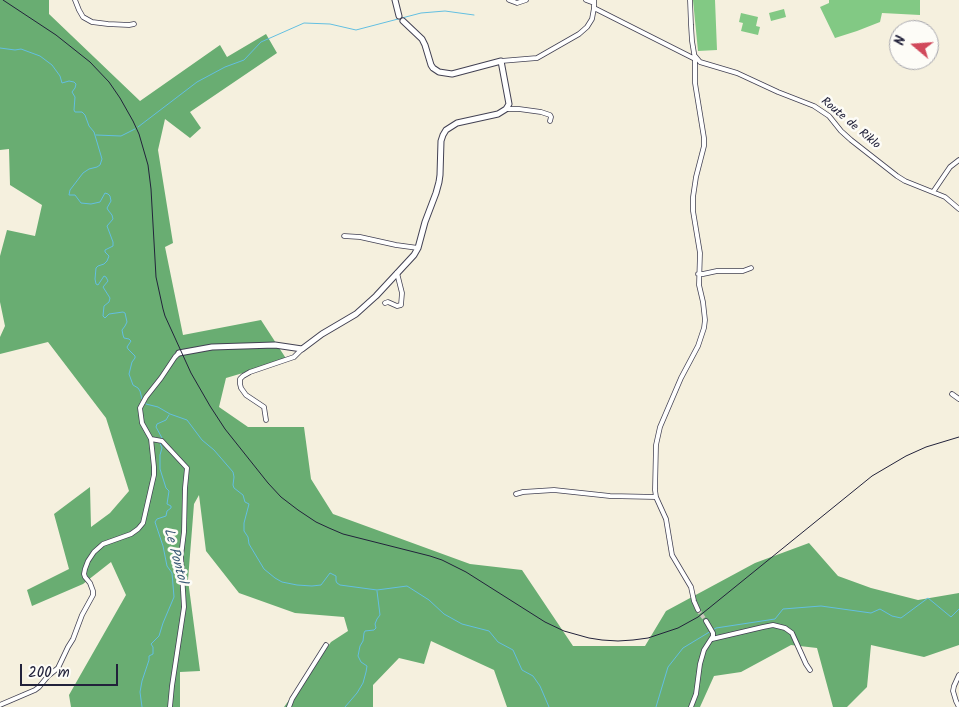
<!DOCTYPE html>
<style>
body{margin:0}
#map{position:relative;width:959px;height:707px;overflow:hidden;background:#f5f0de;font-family:Kalam,sans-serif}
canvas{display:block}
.north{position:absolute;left:889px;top:20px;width:50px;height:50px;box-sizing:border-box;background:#fdfcf7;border:1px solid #a5a5ac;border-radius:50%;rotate:288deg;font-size:14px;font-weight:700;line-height:20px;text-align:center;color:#22223b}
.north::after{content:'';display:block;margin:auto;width:18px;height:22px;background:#d1495b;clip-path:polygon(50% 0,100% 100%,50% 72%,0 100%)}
.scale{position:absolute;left:20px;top:664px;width:98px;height:22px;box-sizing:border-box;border:2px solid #22223b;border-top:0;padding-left:6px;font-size:15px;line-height:18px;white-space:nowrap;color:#22223b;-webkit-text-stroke:4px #fdfcf7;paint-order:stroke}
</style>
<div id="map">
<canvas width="959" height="707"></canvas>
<div class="north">N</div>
<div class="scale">200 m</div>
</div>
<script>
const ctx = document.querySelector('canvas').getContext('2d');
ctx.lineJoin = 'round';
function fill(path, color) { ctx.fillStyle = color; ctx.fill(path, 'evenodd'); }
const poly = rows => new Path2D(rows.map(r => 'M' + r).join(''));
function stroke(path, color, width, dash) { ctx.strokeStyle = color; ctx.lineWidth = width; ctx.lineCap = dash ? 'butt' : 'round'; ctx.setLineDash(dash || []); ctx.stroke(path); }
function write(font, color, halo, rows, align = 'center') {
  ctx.font = font + ' Kalam,sans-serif'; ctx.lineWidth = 5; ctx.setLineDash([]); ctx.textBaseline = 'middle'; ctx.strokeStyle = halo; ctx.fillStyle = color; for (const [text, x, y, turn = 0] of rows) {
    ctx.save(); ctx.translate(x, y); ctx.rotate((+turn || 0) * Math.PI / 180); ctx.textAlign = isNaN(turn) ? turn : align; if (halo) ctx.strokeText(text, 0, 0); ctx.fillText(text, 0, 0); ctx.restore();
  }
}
const green = poly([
 [693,0,715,0,717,50,698,51],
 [829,0,920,0,920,15,882,13,880,22,857,31,835,38,820,7,829,3],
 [784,9,786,17,771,21,769,13],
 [741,13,758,17,756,26,760,27,758,35,741,31,743,23,739,22]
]);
const forest = poly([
 [0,0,49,0,49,14,140,101,220,45,227,57,266,34,277,53,190,112,201,128,190,138,165,119,158,150,173,243,165,247,183,335,261,320,287,360,226,378,219,407,248,427,304,427,311,479,333,514,470,564,522,570,573,646,645,646,666,611,755,563,809,543,838,576,871,588,918,600,959,593,959,645,924,657,871,645,867,687,847,707,833,707,817,648,791,645,741,672,714,676,700,707,507,707,494,670,431,641,424,664,399,658,373,685,373,707,284,707,331,642,348,631,344,617,295,613,239,593,206,551,199,495,194,504,188,580,200,671,180,672,180,707,71,707,69,695,126,595,111,562,83,584,32,606,27,590,69,569,54,514,90,487,91,527,110,513,129,491,106,418,48,342,0,354,0,337,5,326,0,302,0,256,7,230,35,236,42,205,10,185,9,149,0,150]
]);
const stream = poly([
 [0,48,15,50,21,49,40,56,52,65,60,76,62,83,69,81,74,82,76,84,75,88,72,92,75,97,74,110,75,112,82,112,85,115,89,126,94,132,102,159,100,165,97,167,89,169,83,173,70,190,69,195,75,195,81,203,91,204,100,202,105,193,108,194,110,196,111,201,107,208,108,210,112,215,113,219,107,226,113,242,113,246,105,250,105,252,109,256,107,261,104,264,98,266,96,268,95,279,96,284,98,285,104,276,106,277,108,281,103,287,110,298,109,302,104,306,103,316,105,318,109,314,123,312,125,313,127,322,125,326,122,330,123,335,124,338,129,339,131,341,127,347,128,349,135,356,135,358,132,362,129,374,133,385,138,388,140,391,142,399,146,404,158,407,170,414,187,420,202,440,214,450,233,472,234,477,233,485,234,488,243,495,245,502,249,504,244,523,244,531,248,537,249,544,264,569,275,578,282,582,297,585,312,586,321,585,330,573,336,576,336,581,337,583,340,585,377,590,407,586,429,600,444,614,462,624,489,631,498,642,513,650,522,670,533,676,540,686,549,707],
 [138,127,197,82,225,67,244,60,261,42,304,23,330,24,356,30,421,13,445,11,474,15],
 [96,135,121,136,135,129],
 [162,438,156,427,157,424,166,420,169,415],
 [142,707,140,692,142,681,149,660,149,656,153,654,153,647,151,644,159,636,163,623,174,597,172,573,167,566,163,546,155,522,157,519,166,516,167,511,171,508,171,506,167,504,169,491,166,488,160,469,160,455,162,448,160,443],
 [345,707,357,693,363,683,366,672,367,666,361,662,358,656,360,646,363,641,364,633,365,631,374,630,376,628,375,624,377,619,380,615,377,591],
 [656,707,668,667,683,648,716,628,775,619,783,609,821,606,871,613,880,609,892,616,901,618,928,598,951,617,959,609]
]);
const minorTunnel = poly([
 [698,610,706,621]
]);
const minor = poly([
 [75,0,79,10,83,17,92,22,108,24,129,25,134,24],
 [509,0,517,3,526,0],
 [586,0,594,3],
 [690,0,691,25,692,41,695,59,695,83,704,138,704,146,696,177,693,197,693,211,700,253,699,285,703,302,705,320,704,328,698,346,681,378,660,427,656,445,655,490,656,497,666,519,672,555,691,587,694,601,698,610],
 [594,8,695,59],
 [695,56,700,62,737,73,778,92,814,106,829,116,841,131,851,140,897,176,905,181,945,197,959,209],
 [501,61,537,58,579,34,587,27,592,19,594,8,594,0],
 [506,109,519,109,541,112,550,115,551,117,550,121],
 [933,192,950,167,959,160],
 [344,236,360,237,396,245,418,248],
 [698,274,703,274,717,271,743,271,751,268],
 [385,303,388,302,397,306,401,305,402,293,397,273],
 [952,394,959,399],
 [266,420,264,407,246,395,241,388,240,384,240,379,243,376,250,372,294,357,302,349],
 [151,439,162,441,187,468,185,488,184,532,181,556,184,607,172,686,170,707],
 [516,494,523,492,554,490,610,496,656,497],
 [712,639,763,627,773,625,785,628,792,633,806,664,810,670],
 [959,675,954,686,953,691,956,701,959,707],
 [0,705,35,690,39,687,48,676,58,668,68,647,73,639,82,615,93,595,93,591,90,583,85,577,84,574,85,569,88,561,94,552,103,544,131,534,138,529,143,523,154,475,154,467,151,439,142,423,140,408,146,397,161,378,175,357,179,353],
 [289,707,292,699,326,645],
 [691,707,696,694,700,664,704,650,713,636,713,633,706,621]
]);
const tertiary = poly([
 [395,0,399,16],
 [179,353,212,347,275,345,302,349,322,334,356,314,376,296,414,255,418,248,425,222,436,193,439,182,440,175,441,141,443,135,446,130,457,123,498,114,506,109,509,104,501,61,452,74,439,72,433,68,431,65,425,45,422,39,403,21]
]);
const rail = poly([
 [3,0,56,35,90,62,109,82,120,98,133,121,139,134,148,165,151,189,156,277,163,309,165,316,191,373,210,406,225,429,268,483,281,497,298,510,316,522,329,528,343,534,430,556,442,560,466,572,545,622,564,631,589,638,602,640,618,641,633,640,648,638,678,628,698,617,872,476,906,456,926,447,959,437]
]);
const streetNames = [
 ["Route de Riklo",850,124,40]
];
const waterNames = [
 ["Le Pontol",174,556,75]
];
fill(green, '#82c984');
fill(forest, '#69ad72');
stroke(stream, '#63bfe1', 1);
stroke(minorTunnel, '#cbc7bd', 4, [4, 2]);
stroke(minor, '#424153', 5.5);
stroke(tertiary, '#424153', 7);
stroke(minor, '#fff', 4);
stroke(tertiary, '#fff', 5);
stroke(rail, '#22223b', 1);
write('12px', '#22223b', '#fdfcf7', streetNames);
write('italic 14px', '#395975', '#fdfcf7', waterNames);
</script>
